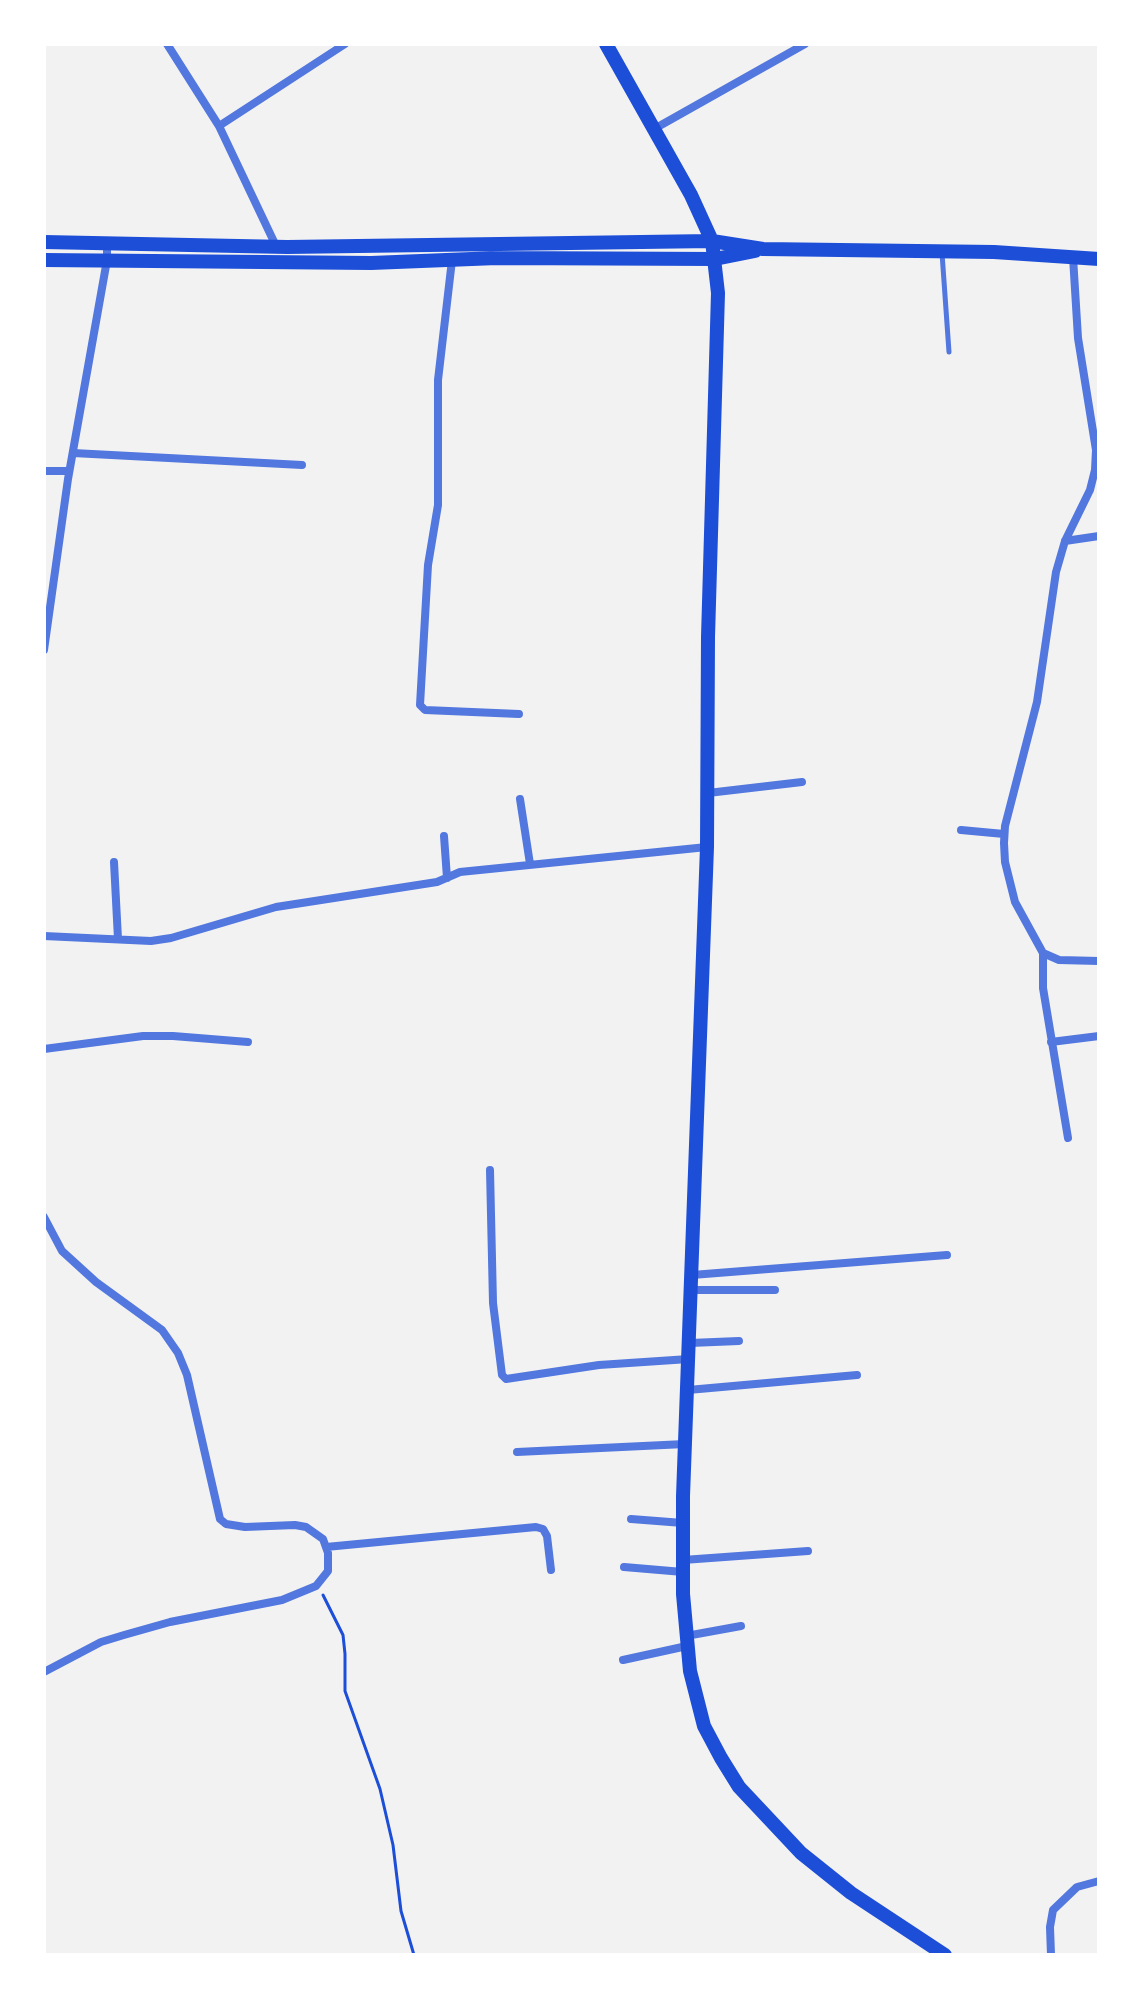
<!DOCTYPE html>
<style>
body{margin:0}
#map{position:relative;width:1143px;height:1999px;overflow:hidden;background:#f2f2f2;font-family:"IBM Plex Serif",serif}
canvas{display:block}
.frame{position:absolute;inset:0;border:46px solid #fff;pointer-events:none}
</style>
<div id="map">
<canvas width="1143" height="1999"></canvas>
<div class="frame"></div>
</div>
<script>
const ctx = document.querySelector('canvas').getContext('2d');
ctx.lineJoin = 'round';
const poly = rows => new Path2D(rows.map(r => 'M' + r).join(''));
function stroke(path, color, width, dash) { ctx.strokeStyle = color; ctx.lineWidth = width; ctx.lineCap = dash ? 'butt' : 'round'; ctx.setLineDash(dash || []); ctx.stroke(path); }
const path = poly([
 [323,1595,343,1635,345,1654,345,1691,380,1789,393,1845,401,1911,414,1955]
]);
const service = poly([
 [942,253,949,352]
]);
const minor = poly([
 [167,44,219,126,276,246],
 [219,126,345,44],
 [654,129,805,44],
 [1073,257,1078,338,1096,450,1095,470,1090,490,1065,541,1056,572,1037,702,1005,826,1004,843,1005,862,1015,902,1043,953,1059,960,1099,961],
 [452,260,438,380,438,505,428,565,420,705,425,710,519,714],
 [73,453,302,465],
 [44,471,69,471],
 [1065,541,1099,536],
 [44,650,68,479,107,260,107,243],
 [708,793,802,782],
 [520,799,530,864],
 [961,830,1004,834],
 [444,836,447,878],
 [114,862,118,939],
 [44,936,151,941,171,938,276,907,437,882,460,872,707,847],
 [1043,953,1043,988,1068,1138],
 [1051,1042,1099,1036],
 [44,1049,143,1036,173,1036,248,1042],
 [490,1170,493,1303,502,1375,506,1379,599,1365,689,1359],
 [44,1217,62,1251,96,1282,162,1330,178,1353,187,1375,220,1519,226,1524,245,1527,295,1525,306,1527,323,1539,328,1553,328,1571,316,1586,282,1600,170,1622,124,1635,101,1642,44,1672],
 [692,1275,947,1255],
 [692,1290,775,1290],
 [690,1343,739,1341],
 [688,1390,857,1375],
 [517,1452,685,1444],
 [631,1519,683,1523],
 [326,1547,536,1527,543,1529,547,1536,551,1570],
 [683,1560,808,1551],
 [624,1567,683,1572],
 [686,1636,741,1626],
 [623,1660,687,1646],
 [1051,1955,1050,1927,1053,1910,1077,1887,1099,1881]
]);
const secondary = poly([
 [606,44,691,195,712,241,718,293,708,637,707,847,683,1496,683,1594,690,1671,704,1726,721,1758,739,1787,801,1853,851,1893,945,1955],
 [44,242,287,247,712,241,763,249,994,252,1099,259],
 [44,260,371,263,497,258,715,259,755,251]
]);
stroke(path, '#1d4ed8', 3);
stroke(service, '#5277de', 5);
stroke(minor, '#5277de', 8);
stroke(secondary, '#1d4ed8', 14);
</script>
